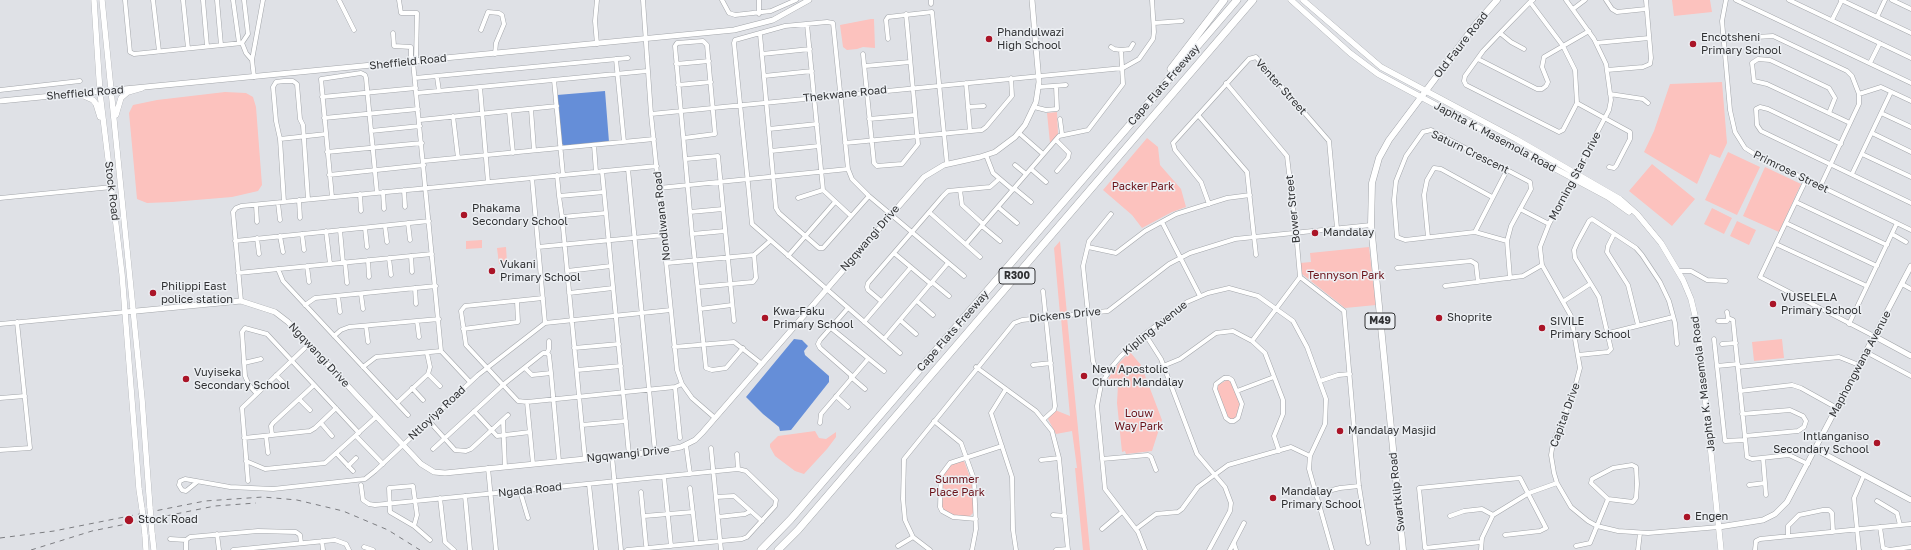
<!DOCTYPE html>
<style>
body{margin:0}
canvas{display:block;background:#dfe1e6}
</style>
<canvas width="1911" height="550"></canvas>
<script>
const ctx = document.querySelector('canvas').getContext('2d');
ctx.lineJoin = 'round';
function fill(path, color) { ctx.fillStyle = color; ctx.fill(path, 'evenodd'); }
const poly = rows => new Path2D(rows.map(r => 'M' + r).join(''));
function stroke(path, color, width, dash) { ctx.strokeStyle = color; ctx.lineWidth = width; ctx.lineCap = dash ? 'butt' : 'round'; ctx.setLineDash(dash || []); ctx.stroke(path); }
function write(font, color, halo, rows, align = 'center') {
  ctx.font = font + ' "Golos Text",sans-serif'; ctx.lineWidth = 3; ctx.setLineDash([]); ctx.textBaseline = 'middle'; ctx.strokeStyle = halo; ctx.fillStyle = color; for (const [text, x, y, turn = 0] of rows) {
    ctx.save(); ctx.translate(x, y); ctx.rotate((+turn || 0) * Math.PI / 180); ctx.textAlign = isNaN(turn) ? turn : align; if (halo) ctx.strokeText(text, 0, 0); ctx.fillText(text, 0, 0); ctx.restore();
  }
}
const green = poly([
 [1672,0,1710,0,1712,12,1674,16],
 [871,19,874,19,875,48,863,47,857,49,847,50,843,47,840,25],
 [1722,82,1727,143,1720,158,1710,154,1697,184,1644,152,1654,131,1670,84],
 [225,92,246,93,253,97,256,107,262,185,258,191,232,197,172,202,147,203,137,199,129,113,133,105,157,100],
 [1057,112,1058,134,1050,143,1047,113],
 [1147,138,1158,147,1160,165,1181,189,1186,207,1172,212,1142,228,1132,215,1103,190],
 [1728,152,1760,167,1737,215,1705,200],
 [1652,164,1695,199,1672,226,1629,191],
 [1765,167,1801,184,1779,232,1743,216],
 [1712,208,1732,218,1724,234,1704,224],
 [1737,221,1756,230,1749,245,1730,236],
 [482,240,482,248,466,249,466,241],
 [1060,241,1067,314,1060,314,1054,248],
 [506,247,507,263,499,264,497,248],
 [1369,247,1376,305,1345,308,1302,274,1300,263,1311,262,1310,253],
 [1067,317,1090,550,1083,550,1075,468,1077,468,1072,431,1056,434,1048,419,1055,410,1070,416,1061,318],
 [1782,339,1784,358,1754,361,1752,342],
 [1130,352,1141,365,1162,420,1152,451,1126,454,1125,451,1122,452,1117,403,1118,385,1107,380,1119,363],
 [1229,379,1231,381,1240,405,1236,417,1231,420,1228,418,1217,390,1218,385],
 [815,431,819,438,826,439,836,432,836,437,827,449,804,474,795,471,775,456,770,447,770,444,778,436],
 [964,461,973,485,974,512,969,517,954,515,943,510,942,507,942,477,950,465]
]);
const water = poly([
 [605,91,609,142,565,146,562,144,557,95],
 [794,339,802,340,808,346,804,351,805,355,829,376,829,382,791,430,780,431,779,427,763,414,746,397]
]);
const minor = poly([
 [125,0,130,52,134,54,242,43,248,34,244,0],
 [153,0,159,51],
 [183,0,188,48],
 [203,0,207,46],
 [217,0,221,45],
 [233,0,239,43],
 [339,0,354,30],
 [399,0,401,13,417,13,416,61],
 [643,0,651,114,677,370,682,384,692,398,715,418],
 [722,0,729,13,735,15,771,11,796,0],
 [759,0,759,14],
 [931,0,931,4],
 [1566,0,1594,39,1606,64,1611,100,1609,110,1549,224,1540,247,1542,265,1571,316,1580,368,1573,394,1553,443,1551,455,1554,473,1557,483,1571,507,1588,521,1597,526,1618,531,1648,533,1719,527],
 [1606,0,1612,9,1617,12,1646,9],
 [1726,0,1722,21,1730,110,1735,132,1745,148,1756,155,1911,230],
 [1736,0,1911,83],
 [1789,0,1911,58],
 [1841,0,1911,33],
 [1892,0,1911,9],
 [1530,2,1563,46,1575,70,1577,103,1563,130,1559,132,1466,85,1464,81,1465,76,1483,51,1500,33,1530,2,1533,0],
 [1573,9,1585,0],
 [1877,17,1885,0],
 [1832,20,1842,0],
 [1154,23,1182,21],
 [807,24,823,190,851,216],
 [481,30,488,12,499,13,502,15,504,24,496,43,495,54],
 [393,33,394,46,411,47,411,62],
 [1500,33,1511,42,1524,49],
 [760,34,776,208,779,213,819,248,823,248,869,196],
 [888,39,886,20,888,17,932,12,947,164],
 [1724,39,1773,36,1847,71,1852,76,1859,94,1859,104,1820,187],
 [242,43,246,53,252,60],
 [1596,43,1649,38],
 [597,44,595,21,597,0],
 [1111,47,1114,49,1121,50,1130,49,1133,44],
 [762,54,810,49],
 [863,54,874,163,877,166,902,164,918,144,906,14],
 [616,59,624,142],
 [1478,59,1537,89,1542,89,1546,86,1548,82,1542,67,1544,57,1589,31],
 [413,62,441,351],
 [1870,63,1880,43],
 [676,64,709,61],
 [865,66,910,62],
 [1607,70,1643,67,1650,64,1651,58,1646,0],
 [764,76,812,71],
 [254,77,252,60,263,0],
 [437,77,439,91],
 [415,78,628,58],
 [554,80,563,175],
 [966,83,970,131],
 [1226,83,1287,156,1296,232,1300,277,1252,341],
 [678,85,711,82],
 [480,87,488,182],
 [1039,87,1066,85],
 [0,90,80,81],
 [417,93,647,71],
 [1610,94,1643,99,1648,103],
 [1859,94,1881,87,1911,101],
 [322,97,416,88],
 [1577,103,1630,132,1630,139,1616,166,1614,168,1609,167],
 [968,107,984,106],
 [1034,107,1046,110,1057,109,1056,86],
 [531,109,534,150],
 [509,111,513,153],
 [1829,113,1835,98,1829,88,1770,60,1758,59,1752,63,1754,81,1767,84,1850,123],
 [1881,113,1911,127],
 [651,114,1123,68,1139,59,1153,39,1154,32,1152,0],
 [1198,115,1247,172,1256,255],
 [453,116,458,158],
 [324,118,418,109],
 [869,119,915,115],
 [1060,119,1062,134],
 [420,120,557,106],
 [769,129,817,124],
 [371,131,420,126],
 [1019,133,1043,154],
 [1872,133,1911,152],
 [684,138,715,134,707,45,703,41,677,43,675,46,692,234,706,368,712,370,726,368,743,348],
 [280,139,326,134],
 [1056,140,1069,153,1068,158,1057,171],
 [845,143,982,130,986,127,1012,96,1011,78],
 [1841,144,1768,109,1760,107,1756,109,1757,125,1761,131,1911,203],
 [594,145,596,172],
 [771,151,819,146],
 [327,152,422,143],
 [1862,154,1911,177],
 [986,155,993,173,1013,190],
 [686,159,718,156,734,321],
 [424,161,654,139],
 [1015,165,1026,174],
 [628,169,655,452],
 [1031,169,1046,182],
 [602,171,629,455],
 [1852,174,1891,92],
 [329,175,424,165],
 [557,175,559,196,604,192],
 [532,178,545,323],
 [1806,180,1760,277,1874,336],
 [659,188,848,169],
 [1014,188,1031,202],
 [404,190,405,207],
 [960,190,962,205,983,224],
 [383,192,384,209],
 [360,194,361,211],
 [559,196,562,217],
 [332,197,321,79,361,73,365,75,366,78,377,193],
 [0,198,112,187],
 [798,198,823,190],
 [299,200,300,218],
 [284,202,280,139,276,121,273,87,276,82,284,81,293,81,297,84,300,119,303,125,308,199],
 [1796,202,1887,245],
 [278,203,280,220],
 [1209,204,1201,182,1175,150,1173,143,1249,59,1256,57,1329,141,1337,228],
 [256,205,257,222],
 [998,207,1017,223],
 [1520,209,1549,224],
 [690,212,723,209],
 [929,212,980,257],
 [1162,222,1200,296],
 [408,223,410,240],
 [1786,223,1877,266],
 [385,226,387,242],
 [982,226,1000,241],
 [365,228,367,247],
 [340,230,343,263],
 [326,231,330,264],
 [1475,232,1507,170],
 [302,234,304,250],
 [692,234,725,231],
 [1614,234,1608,246,1607,252,1628,285,1638,325],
 [1892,234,1906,242],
 [280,236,283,252],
 [1428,237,1424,195,1427,180,1434,168,1441,169,1492,197],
 [257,238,259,254],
 [235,241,429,221],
 [1507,241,1511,226,1531,189,1530,182,1431,130,1423,132,1406,156,1396,181,1394,200,1397,237,1405,240,1475,232,1507,241,1510,278],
 [966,244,1059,136,1088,130,1123,84,1121,50],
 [1776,244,1867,286],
 [538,247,664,235],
 [1088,247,1116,253,1145,231,1176,214,1227,198,1250,195],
 [894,253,931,284],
 [411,256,412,272],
 [788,256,835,202],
 [389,258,391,275],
 [368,260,369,277],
 [345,262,347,283],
 [667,263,754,255,770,241],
 [307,266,309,282],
 [1397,268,1471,261,1476,264,1478,282],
 [278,269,283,281,408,415],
 [567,271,611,266],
 [1679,271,1691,271,1707,280,1726,281],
 [238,273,432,254],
 [1300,277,1344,311,1359,486,1368,543],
 [932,282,949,296],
 [1902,284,1911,289],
 [1445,286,1523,276,1542,265],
 [698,287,753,282,756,278,754,255],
 [415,288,416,304],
 [1043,291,1055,406,1054,410,1044,419],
 [569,293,613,288],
 [361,294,363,309],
 [338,296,340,312],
 [543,298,465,306,461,311,466,345,518,401,527,402,675,387,682,384],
 [241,301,233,212,236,208,241,206,657,166],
 [881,301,868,290,867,287,868,283,943,196,948,191,990,187,999,179],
 [917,301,933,315],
 [1564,301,1590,284],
 [305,305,315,298,436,286],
 [848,308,820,340,818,344,820,348,852,376],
 [700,309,732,305],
 [1727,312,1728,318,1733,320,1747,457,1752,459,1789,455,1808,464],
 [900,320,916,334],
 [417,321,419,337],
 [1718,321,1727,321,1728,318],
 [864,322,911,267],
 [0,324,126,312],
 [1849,324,1897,223],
 [366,326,368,342],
 [831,328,884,371],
 [463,329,518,322,517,301],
 [1609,333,1673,317],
 [1145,334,1161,359,1197,454,1225,487,1231,503,1230,511,1209,550],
 [334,336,341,330,349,327,439,319],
 [884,339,948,263],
 [1714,339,1725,441,1745,440],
 [549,341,549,349,547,353,549,355,551,373,559,461],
 [1722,344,1736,343],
 [674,347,734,342,762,364],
 [574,348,619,344],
 [441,351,470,382],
 [1866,352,1911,376],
 [900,353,752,224,734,43,735,40,785,26,827,22,833,23,848,169,852,179,869,196,964,276],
 [1578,355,1608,352,1611,349,1599,297,1575,258,1574,250,1577,243,1589,221,1592,219,1636,248,1642,255,1660,282,1669,301,1675,323,1677,344],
 [244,363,261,359],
 [1033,365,1051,363],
 [1163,366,1180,359,1216,333,1233,331,1252,341,1265,353,1283,400,1283,414,1274,436,1279,451],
 [1717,366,1738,364],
 [363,367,376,357,441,351],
 [976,367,1036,411,1052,431,1059,458,1068,550],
 [1738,367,1839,357,1859,365],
 [525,368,532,375,551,373],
 [577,370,621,366],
 [428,374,440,386],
 [276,375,287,386],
 [1107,375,1095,367,1093,361,1083,266,1089,241,1111,214],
 [851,377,865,389],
 [1224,378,1229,378,1232,380,1242,404,1238,418,1234,421,1230,421,1226,418,1215,389,1216,384,1224,378],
 [1320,381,1338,375,1350,374],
 [675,387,680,438],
 [412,388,423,400],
 [1006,389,991,413,1012,477,1013,530,1016,550],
 [1237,391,1274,377],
 [1740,391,1792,385,1801,388,1837,408],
 [256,393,249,385,245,376,242,332,245,328,267,334,359,433],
 [836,396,848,407],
 [0,398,25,396],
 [299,399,310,410],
 [527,402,533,464],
 [397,403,428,374,430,367,427,353],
 [474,411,497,436,530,432],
 [1742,414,1790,410,1803,416,1806,421,1804,427,1798,431,1745,436],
 [503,420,505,467],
 [429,421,455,450,466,451,471,449,508,415],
 [934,421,961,443,974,479,976,529,972,550],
 [321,423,332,436],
 [820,423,821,414,868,359],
 [582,425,626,421],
 [272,435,271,426,273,423,314,385],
 [266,436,268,453],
 [356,436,383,464],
 [244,438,310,431,315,428,336,408],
 [686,445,690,474],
 [711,448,721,550],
 [433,449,504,384,543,353,547,353],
 [0,450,30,448,17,322],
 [337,454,353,471],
 [737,454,738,469],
 [612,456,621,550],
 [585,459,562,217,606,213],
 [1102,459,1148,455,1151,457,1156,470],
 [1041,460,1059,458],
 [246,461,265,469,325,463,376,417],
 [1632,465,1636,467,1637,484,1636,498,1633,502,1608,499,1591,483,1592,479,1613,468,1632,465],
 [348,466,356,458],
 [488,468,496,550],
 [664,477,671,546],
 [248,481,242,408,309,344],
 [197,482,186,491,182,490,179,485,180,481,185,479,230,487,273,489,365,479,375,471,478,375,545,323,671,310],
 [1765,483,1766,495],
 [589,484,596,550],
 [361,485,363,500,369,504,375,505,738,469,746,471,776,500,775,506,747,537,742,539,627,550],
 [1749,485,1765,483,1763,458],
 [690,488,696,540],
 [520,491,528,518],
 [641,492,646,545],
 [1316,494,1340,488,1359,486],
 [465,496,470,550],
 [716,497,734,496,762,521],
 [440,498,445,542,454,550],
 [1877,501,1897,513,1900,525],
 [1053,515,1065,516],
 [644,516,693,512],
 [1450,516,1464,511,1482,509,1493,515],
 [718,517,745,514,751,511],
 [976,519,953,517,942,511,940,507,941,475,950,463,1002,446],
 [414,526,417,515,413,486,389,488,390,512,414,526,430,540],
 [1880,527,1883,548,1889,550,1911,547],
 [1102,529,1122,512],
 [1136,529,1156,514,1178,512,1182,509,1198,487,1228,465,1291,447,1310,456],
 [217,534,219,550],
 [1788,536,1788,526,1799,515,1823,510,1829,510,1832,513,1833,532],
 [170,539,186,540],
 [322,541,323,550],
 [1481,542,1425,548,1419,488,1520,478,1546,528,1540,531,1505,535],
 [1234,544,1236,550],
 [898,546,913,537],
 [1576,546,1590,543,1608,499],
 [364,547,373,550],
 [186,550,186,540,190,537,258,531,296,532,300,535,301,543],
 [233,550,335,540,346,544,349,550],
 [930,550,913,537,905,520,903,499,904,459,1014,323,1022,320,1108,311,1169,264,1190,253,1235,239,1371,225],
 [1056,550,1068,549],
 [1145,550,1138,532,1105,489,1097,406,1101,385,1110,369,1120,357,1141,337,1187,302,1208,293,1229,288,1258,296,1293,321,1307,347,1326,399,1325,424,1310,456,1309,469,1332,550],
 [1230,550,1244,523],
 [1481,550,1482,538,1493,515,1529,493,1557,483],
 [1638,550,1640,533],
 [1755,550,1756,541,1760,539,1911,524],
 [1859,550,1854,498,1864,475]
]);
const tertiary = poly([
 [0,101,734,30,773,20,809,0],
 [126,312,241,301,275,312,288,322,421,464,434,472,445,473,655,452,681,447,695,440,702,433,924,177,944,165,980,157,995,152,1015,137,1025,125,1036,102,1039,82,1032,0],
 [1874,336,1911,356],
 [1815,449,1911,500],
 [1719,527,1763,520,1775,514,1787,502,1911,266]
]);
const secondary = poly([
 [94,0,100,93,122,274,139,489,142,509],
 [102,0,142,399,150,508],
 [1291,0,1350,53,1378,74,1608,197,1629,212],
 [1303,0,1381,67,1516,139,1620,199,1637,214,1661,243,1683,280,1691,299,1698,328,1721,550],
 [70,95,84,96,93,100,96,104,100,117],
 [116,115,121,98,128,92,142,88],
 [152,533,154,550],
 [145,535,146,550]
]);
const primary = poly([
 [1403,550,1371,225,1372,183,1379,158,1389,140,1476,24,1497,0]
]);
const motorway = poly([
 [1171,69,1224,0],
 [761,550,791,519,1237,0],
 [778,550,798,530,1253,0]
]);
const rail = poly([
 [0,538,54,531,205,501,263,497,297,500,343,511,388,530,420,550],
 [31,550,92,531,215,506,256,503]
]);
const secondaryBridge = poly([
 [150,508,152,533],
 [142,509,145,535]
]);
const markers = [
 [989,39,4,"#aa1427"],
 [1693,44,4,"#aa1427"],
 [464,215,4,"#aa1427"],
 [1315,233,4,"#aa1427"],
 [492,271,4,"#aa1427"],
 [153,293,4,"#aa1427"],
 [1773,304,4,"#aa1427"],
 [765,318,4,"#aa1427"],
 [1439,318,4,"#aa1427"],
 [1542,328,4,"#aa1427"],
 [1084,376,4,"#aa1427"],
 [186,379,4,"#aa1427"],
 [1340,431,4,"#aa1427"],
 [1877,443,4,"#aa1427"],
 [1273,498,4,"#aa1427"],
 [1687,517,4,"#aa1427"],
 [129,520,5,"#aa1427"]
];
const shields = [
 [1017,276,36],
 [1380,321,30]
];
const shieldNames = [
 ["R300",1017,276],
 ["M49",1380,321]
];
const poiNames = [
 ["Phandulwazi",997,33],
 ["High School",997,46],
 ["Encotsheni",1701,38],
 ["Primary School",1701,51],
 ["Phakama",472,209],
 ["Secondary School",472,222],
 ["Mandalay",1323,233],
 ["Vukani",500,265],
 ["Primary School",500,278],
 ["Philippi East",161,287],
 ["police station",161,300],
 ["VUSELELA",1781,298],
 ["Primary School",1781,311],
 ["Kwa-Faku",773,312],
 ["Primary School",773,325],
 ["Shoprite",1447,318],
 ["SIVILE",1550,322],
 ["Primary School",1550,335],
 ["New Apostolic",1092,370],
 ["Church Mandalay",1092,383],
 ["Vuyiseka",194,373],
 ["Secondary School",194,386],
 ["Mandalay Masjid",1348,431],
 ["Intlanganiso",1869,437,"right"],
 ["Secondary School",1869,450,"right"],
 ["Mandalay",1281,492],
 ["Primary School",1281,505],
 ["Engen",1695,517],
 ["Stock Road",138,520]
];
const streetNames = [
 ["Old Faure Road",1461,45,-52],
 ["Sheffield Road",408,62,-6],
 ["Cape Flats Freeway",1164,85,-49],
 ["Venter Street",1281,87,48],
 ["Sheffield Road",85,93,-5],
 ["Thekwane Road",845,94,-6],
 ["Japhta K. Masemola Road",1495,137,28],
 ["Saturn Crescent",1470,152,26],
 ["Primrose Street",1791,172,26],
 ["Morning Star Drive",1575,176,-62],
 ["Stock Road",112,191,83],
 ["Bower Street",1293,209,-96],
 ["Nondlwana Road",662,216,-96],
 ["Ngqwangi Drive",870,238,-49],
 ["Dickens Drive",1065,315,-6],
 ["Kipling Avenue",1155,328,-39],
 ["Cape Flats Freeway",953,331,-49],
 ["Ngqwangi Drive",319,355,47],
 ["Maphongwana Avenue",1860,364,-62],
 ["Japhta K. Masemola Road",1703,384,-97],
 ["Ntloyiya Road",437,413,-43],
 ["Capital Drive",1565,415,-70],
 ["Ngqwangi Drive",628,454,-6],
 ["Ngada Road",530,490,-6],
 ["Swartklip Road",1397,492,-96]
];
const parkNames = [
 ["Packer Park",1143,187],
 ["Tennyson Park",1346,276],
 ["Louw",1139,414],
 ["Way Park",1139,427],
 ["Summer",957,480],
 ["Place Park",957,493]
];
fill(green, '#fcc2be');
fill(water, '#658ed8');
stroke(minor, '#a3a6aa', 5);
stroke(tertiary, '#a3a6aa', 6);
stroke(secondary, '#a3a6aa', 6);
stroke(primary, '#a3a6aa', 7);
stroke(motorway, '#a3a6aa', 8);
stroke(minor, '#fff', 4);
stroke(tertiary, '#fff', 5);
stroke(secondary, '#fff', 5.5);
stroke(primary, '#fff', 6);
stroke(motorway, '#fff', 7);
stroke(rail, '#7c7d81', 1, [5, 5]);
stroke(secondaryBridge, '#a3a6aa', 6, []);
stroke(secondaryBridge, '#fff', 5.5);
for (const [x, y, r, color] of markers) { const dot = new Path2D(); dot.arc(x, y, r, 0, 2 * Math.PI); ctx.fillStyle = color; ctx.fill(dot); stroke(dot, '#eceff3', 1.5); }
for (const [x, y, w] of shields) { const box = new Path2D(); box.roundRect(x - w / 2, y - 8, w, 16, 3); ctx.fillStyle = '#eceff3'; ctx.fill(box); stroke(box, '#303133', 1); }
write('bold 10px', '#303133', null, shieldNames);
write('11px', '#303133', '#eceff3', poiNames, 'left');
write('11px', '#303133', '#eceff3', streetNames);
write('11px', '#6a1219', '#eceff3', parkNames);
</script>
